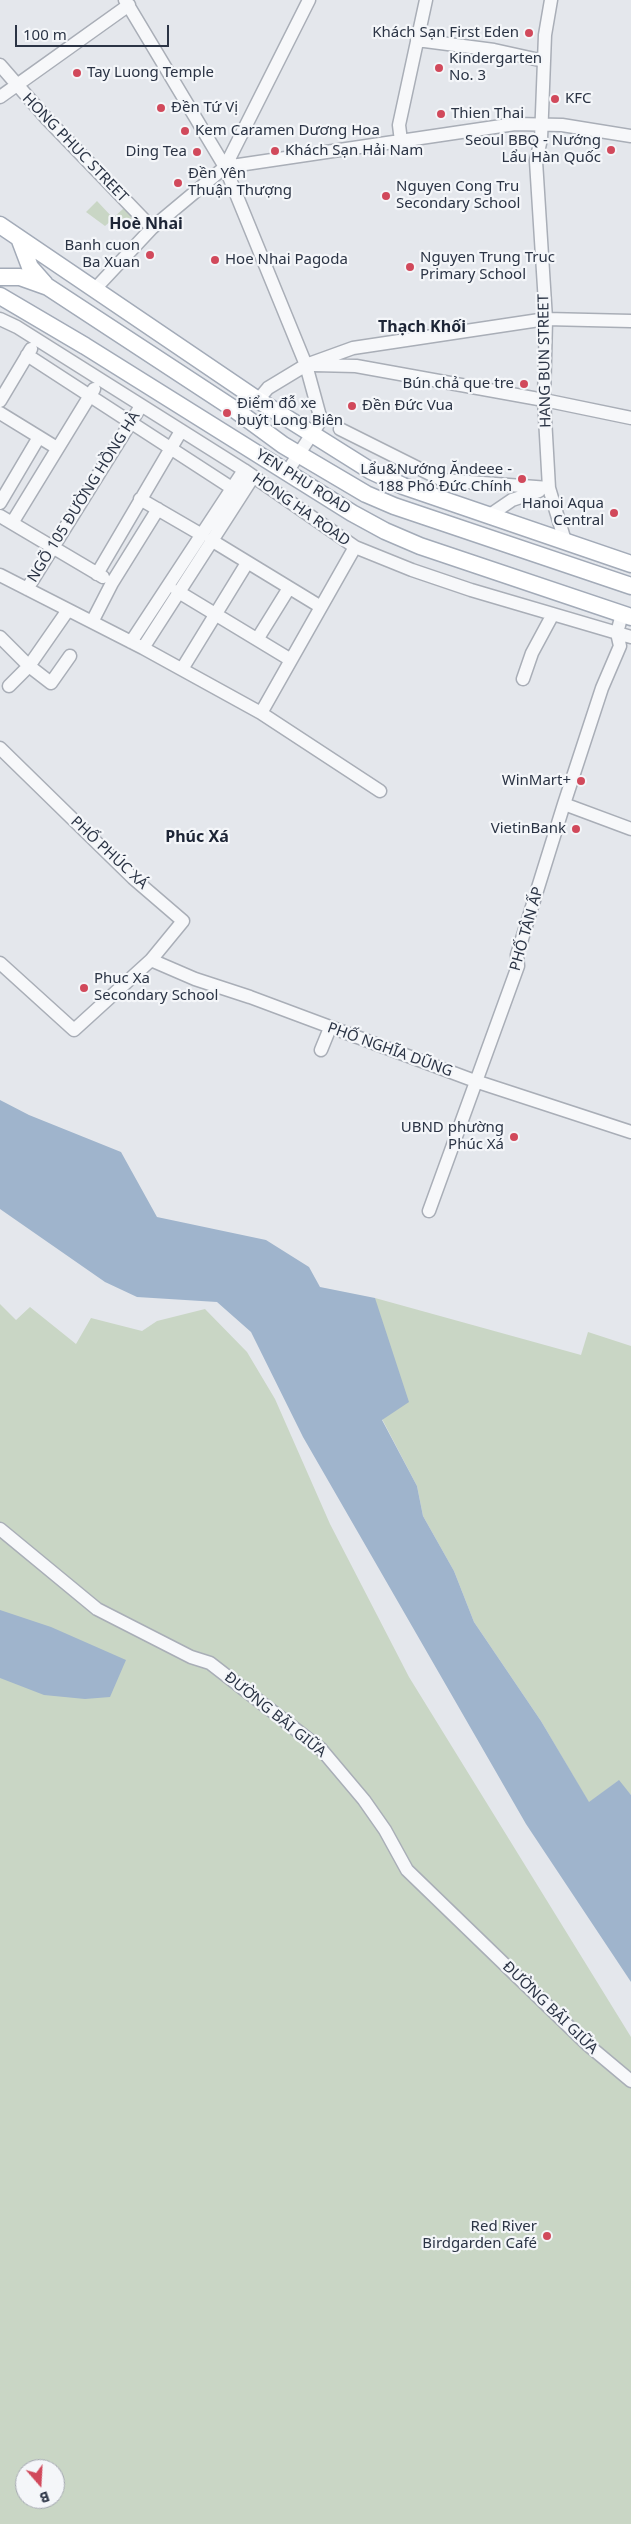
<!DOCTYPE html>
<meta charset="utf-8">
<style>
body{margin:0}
#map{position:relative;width:631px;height:2524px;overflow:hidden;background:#e4e7ec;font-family:"Noto Sans",sans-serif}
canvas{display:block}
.north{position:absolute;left:15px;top:2459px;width:50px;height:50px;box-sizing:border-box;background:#f4f6f9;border:1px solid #a4a8b1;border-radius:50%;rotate:161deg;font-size:14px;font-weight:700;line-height:20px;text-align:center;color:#2b3445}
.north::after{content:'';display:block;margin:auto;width:18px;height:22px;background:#d1495b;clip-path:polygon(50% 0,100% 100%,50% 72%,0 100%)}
.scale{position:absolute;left:15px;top:25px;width:154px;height:22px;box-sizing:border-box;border:2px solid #2b3445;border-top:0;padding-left:6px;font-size:15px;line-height:18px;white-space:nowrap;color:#2b3445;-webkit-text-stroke:4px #f4f6f9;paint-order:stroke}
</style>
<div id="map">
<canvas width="631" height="2524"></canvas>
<div class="north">B</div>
<div class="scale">100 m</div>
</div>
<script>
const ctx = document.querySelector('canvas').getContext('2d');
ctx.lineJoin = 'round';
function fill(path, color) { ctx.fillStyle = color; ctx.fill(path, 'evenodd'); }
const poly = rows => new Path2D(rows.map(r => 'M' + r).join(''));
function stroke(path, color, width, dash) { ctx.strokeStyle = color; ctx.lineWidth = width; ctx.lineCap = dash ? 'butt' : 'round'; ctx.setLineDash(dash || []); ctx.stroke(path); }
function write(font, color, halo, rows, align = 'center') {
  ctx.font = font + ' "Noto Sans",sans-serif'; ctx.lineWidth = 4.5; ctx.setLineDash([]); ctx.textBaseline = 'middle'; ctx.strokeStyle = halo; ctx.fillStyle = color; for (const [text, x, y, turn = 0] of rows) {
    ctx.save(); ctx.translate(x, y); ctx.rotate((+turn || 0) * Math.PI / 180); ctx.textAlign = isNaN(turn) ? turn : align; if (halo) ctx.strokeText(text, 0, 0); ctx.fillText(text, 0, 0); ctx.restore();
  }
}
const green = poly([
 [97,201,113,218,124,208,132,218,121,228,112,220,105,226,86,212],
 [375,1298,581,1355,588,1332,631,1346,631,1795,618,1781,589,1803,541,1721,474,1622,454,1571,423,1516,417,1486,382,1419],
 [0,1304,16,1320,30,1307,76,1344,91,1318,142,1331,157,1321,205,1309,247,1352,275,1399,330,1524,409,1677,631,2037,631,2524,0,2524],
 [25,2469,55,2469,55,2499,25,2499]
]);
const water = poly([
 [0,1100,29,1115,121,1152,157,1217,266,1240,309,1267,320,1287,375,1298,409,1402,382,1420,417,1486,423,1516,454,1571,474,1622,541,1721,589,1802,619,1780,631,1795,631,1982,526,1824,303,1437,251,1332,217,1302,137,1297,105,1282,0,1209],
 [0,1610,51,1627,126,1660,110,1697,85,1699,44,1695,0,1678]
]);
const minor = poly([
 [125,0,225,167,306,365,321,420,287,472],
 [551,0,545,35,541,139,536,161,546,319,544,400,549,488,565,541],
 [417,40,494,50,544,61],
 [0,65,47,119,152,228],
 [0,97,129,5],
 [401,141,399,125,426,0],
 [225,167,515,124,562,125,631,136],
 [94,290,152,228,225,167,309,0],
 [0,319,17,327,244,470,355,547,412,570,471,590,631,637],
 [27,355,241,494],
 [314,365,356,366,544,400,631,418],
 [258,400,268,388,306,365,353,348,546,319,631,321],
 [0,401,31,349],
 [0,413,57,448],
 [340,429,442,480,549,488],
 [140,499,202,535],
 [0,503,39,437],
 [490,515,512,500,539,491],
 [0,516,103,577],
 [12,523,94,389],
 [211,540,321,607],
 [97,574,181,431],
 [0,575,143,648,261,713,380,791],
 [27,589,141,406],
 [177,591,291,660],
 [92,622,112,583,158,509],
 [0,637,29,666,51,683,70,656],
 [258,638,289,588],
 [131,642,244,470],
 [143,648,253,477],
 [182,669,247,563],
 [523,679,532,653,553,614],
 [9,686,29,666,68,610],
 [261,713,355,547],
 [0,748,133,878,183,921,151,960,74,1030,0,963],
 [564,804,631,829],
 [151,960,195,979,250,997,475,1081,631,1132],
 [321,1050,330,1028],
 [429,1211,518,966,517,955,564,804,602,688,620,646,617,633,622,614],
 [0,1529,97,1609,191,1657,210,1663,321,1749,364,1800,385,1830,407,1870,588,2045,631,2081]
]);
const major = poly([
 [0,225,258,400,371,471,403,486,631,564],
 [19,238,30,267,45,284],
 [0,277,20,277,48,287,234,409,283,445,366,494,394,506,631,586],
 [0,296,85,346,352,513,385,531,420,546,631,617]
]);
const markers = [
 [529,33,5,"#d1495b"],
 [439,68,5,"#d1495b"],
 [77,73,5,"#d1495b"],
 [555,99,5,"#d1495b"],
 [161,108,5,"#d1495b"],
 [441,114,5,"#d1495b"],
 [185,131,5,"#d1495b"],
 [611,150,5,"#d1495b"],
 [275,151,5,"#d1495b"],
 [197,152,5,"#d1495b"],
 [178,183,5,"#d1495b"],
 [386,196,5,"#d1495b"],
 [150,255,5,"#d1495b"],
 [215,260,5,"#d1495b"],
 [410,267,5,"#d1495b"],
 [524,384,5,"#d1495b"],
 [352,406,5,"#d1495b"],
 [227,413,5,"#d1495b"],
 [522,479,5,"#d1495b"],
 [614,513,5,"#d1495b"],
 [581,781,5,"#d1495b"],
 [576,829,5,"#d1495b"],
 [84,988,5,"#d1495b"],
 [514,1137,5,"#d1495b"],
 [547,2236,5,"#d1495b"]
];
const poiNames = [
 ["Khách Sạn First Eden",519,33,"right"],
 ["Kindergarten",449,59],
 ["No. 3",449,76],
 ["Tay Luong Temple",87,73],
 ["KFC",565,99],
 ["Đền Tứ Vị",171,108],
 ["Thien Thai",451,114],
 ["Kem Caramen Dương Hoa",195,131],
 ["Seoul BBQ - Nướng",601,141,"right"],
 ["Lẩu Hàn Quốc",601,158,"right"],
 ["Khách Sạn Hải Nam",285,151],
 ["Ding Tea",187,152,"right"],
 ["Đền Yên",188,174],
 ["Thuận Thượng",188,191],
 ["Nguyen Cong Tru",396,187],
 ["Secondary School",396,204],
 ["Banh cuon",140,246,"right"],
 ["Ba Xuan",140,263,"right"],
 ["Nguyen Trung Truc",420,258],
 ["Primary School",420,275],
 ["Hoe Nhai Pagoda",225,260],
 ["Bún chả que tre",514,384,"right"],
 ["Điểm đỗ xe",237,404],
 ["buýt Long Biên",237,421],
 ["Đền Đức Vua",362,406],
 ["Lẩu&Nướng Ăndeee -",512,470,"right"],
 ["188 Phó Đức Chính",512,487,"right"],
 ["Hanoi Aqua",604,504,"right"],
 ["Central",604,521,"right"],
 ["WinMart+",571,781,"right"],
 ["VietinBank",566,829,"right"],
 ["Phuc Xa",94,979],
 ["Secondary School",94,996],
 ["UBND phường",504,1128,"right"],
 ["Phúc Xá",504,1145,"right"],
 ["Red River",537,2227,"right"],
 ["Birdgarden Café",537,2244,"right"]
];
const streetNames = [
 ["HONG PHUC STREET",75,148,46],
 ["HANG BUN STREET",545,361,-91],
 ["YEN PHU ROAD",303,482,32],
 ["NGÕ 105 ĐƯỜNG HỒNG HÀ",84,497,-58],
 ["HONG HA ROAD",301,510,35],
 ["PHỐ PHÚC XÁ",109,853,43],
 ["PHỐ TÂN ẤP",527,929,-74],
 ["PHỐ NGHĨA DŨNG",390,1050,20],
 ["ĐƯỜNG BÃI GIỮA",275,1715,39],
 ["ĐƯỜNG BÃI GIỮA",550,2008,44]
];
const neighbourhoodNames = [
 ["Hoè Nhai",146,224],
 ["Thạch Khối",422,327],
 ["Phúc Xá",197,837]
];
fill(green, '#c9d6c5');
fill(water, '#9fb4cc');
stroke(minor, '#a9aeb7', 15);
stroke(major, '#a3abb8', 19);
stroke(minor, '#f7f8fa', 12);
stroke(major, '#fff', 16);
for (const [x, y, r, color] of markers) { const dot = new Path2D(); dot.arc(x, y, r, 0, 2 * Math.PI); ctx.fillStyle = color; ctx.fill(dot); stroke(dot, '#f4f6f9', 2); }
write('15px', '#2b3445', '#f4f6f9', poiNames, 'left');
write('15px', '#2b3445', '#f4f6f9', streetNames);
write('bold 16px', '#1d2536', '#f4f6f9', neighbourhoodNames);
</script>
